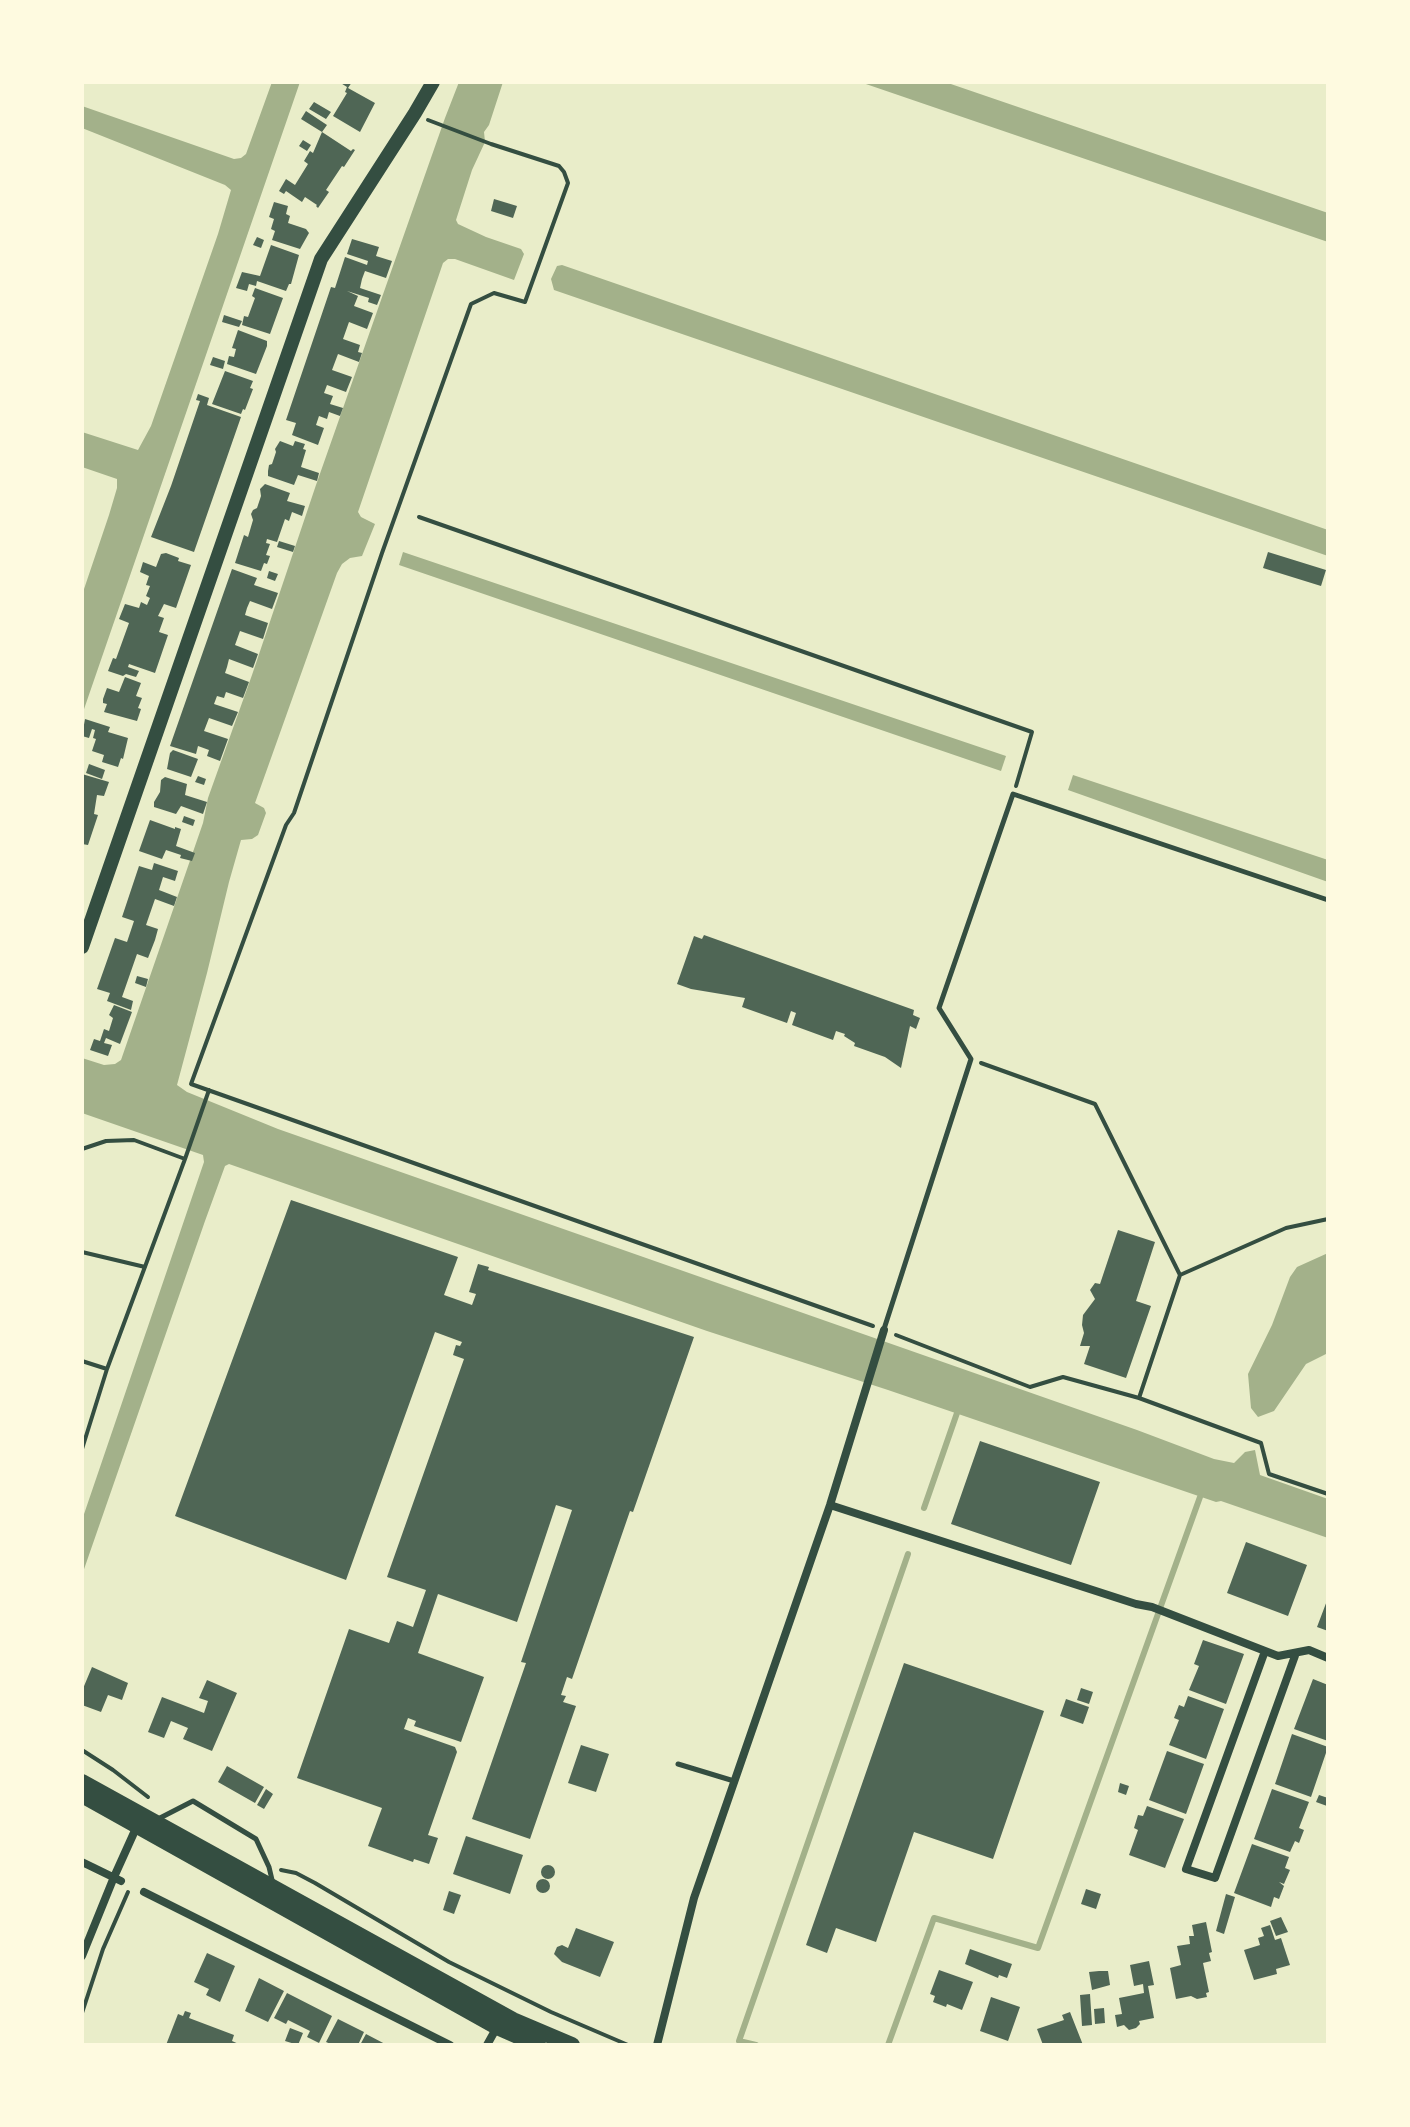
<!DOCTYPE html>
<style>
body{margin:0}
#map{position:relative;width:1410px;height:2127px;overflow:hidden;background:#e9edc9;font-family:Commissioner,sans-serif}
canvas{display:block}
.frame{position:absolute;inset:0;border:84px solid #fefae0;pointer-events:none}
</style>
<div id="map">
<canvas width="1410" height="2127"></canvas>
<div class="frame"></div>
</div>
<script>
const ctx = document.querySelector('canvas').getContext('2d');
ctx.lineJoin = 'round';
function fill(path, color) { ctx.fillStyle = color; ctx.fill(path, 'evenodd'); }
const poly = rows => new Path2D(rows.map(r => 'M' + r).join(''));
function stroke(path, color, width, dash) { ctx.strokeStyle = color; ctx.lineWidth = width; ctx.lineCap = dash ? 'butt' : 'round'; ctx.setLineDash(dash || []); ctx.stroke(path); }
const water = poly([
 [272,82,300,82,82,715,82,595,109,515,117,488,117,479,82,467,82,432,138,450,151,426,218,234,231,190,225,185,82,128,82,106,234,159,241,158,246,154],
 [459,82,503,82,489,125,484,132,485,142,472,170,456,220,458,224,486,237,521,249,524,254,514,280,455,259,448,259,443,263,358,512,361,517,375,524,362,556,350,558,342,564,337,573,255,803,264,808,266,813,258,835,252,839,241,840,229,882,207,973,177,1085,187,1092,278,1129,1137,1430,1214,1459,1234,1463,1245,1452,1255,1450,1260,1475,1328,1499,1328,1538,1221,1501,1216,1502,888,1390,707,1331,229,1164,225,1166,205,1221,82,1575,82,1520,204,1162,203,1155,82,1113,82,1058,104,1065,115,1064,121,1060,203,823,208,798,252,675,316,485,445,118],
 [860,82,945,82,1328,213,1328,242],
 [562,265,1328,530,1328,556,554,290,551,279,557,266],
 [403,552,1006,756,1001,771,399,565],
 [1073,775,1328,860,1328,882,1068,790],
 [1328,1253,1328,1353,1306,1364,1274,1411,1258,1417,1251,1408,1248,1374,1272,1325,1290,1277,1297,1267]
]);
const stream = poly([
 [924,1508,957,1413],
 [756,2045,739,2041,908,1554],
 [888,2045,934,1918,1038,1948,1200,1497]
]);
const building = poly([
 [339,82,352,82,348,88,375,103,360,132,333,116,347,93,345,92,347,87],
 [314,102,331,112,326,119,309,109],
 [306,111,327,125,322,132,301,119],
 [322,132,351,151,353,149,355,150,344,167,342,166,326,190,329,192,318,208,316,206,317,205,305,197,302,202,286,191,284,194,279,191,286,179,295,185,308,164,304,161,310,151,313,153],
 [303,140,311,145,307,151,299,146],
 [494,199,517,206,513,218,491,211],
 [274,202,288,206,286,214,290,216,288,223,306,229,309,233,300,249,272,240,275,231,271,229,274,219,269,217],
 [257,237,264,240,261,248,253,245],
 [352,239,379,247,376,256,392,261,386,278,365,271,362,279,360,288,381,295,377,305,368,302,369,298,347,291,358,296,354,306,373,313,367,329,349,322,343,339,360,345,358,352,362,353,359,362,338,354,332,370,352,377,346,392,327,385,324,393,333,396,330,404,343,408,340,416,329,412,327,419,319,416,316,425,324,428,318,445,292,435,296,423,286,420,331,287,335,288,345,257,367,265,368,261,347,254],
 [271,245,299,255,291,284,289,284,286,291,257,281,256,286,249,284,247,291,236,288,242,272,260,276],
 [255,288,283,298,270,334,242,325,244,316,248,317,255,298,252,296],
 [224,315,242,321,239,327,222,322],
 [238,330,267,341,267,346,256,374,227,364,229,356,234,357,236,349,232,348],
 [213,357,225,361,223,369,210,365],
 [225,371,253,381,250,388,253,389,245,410,243,409,241,414,212,404],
 [198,394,209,398,207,405,241,417,194,552,151,537,171,486,200,401,196,400],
 [280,441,293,446,295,441,305,444,303,449,306,450,301,467,319,473,317,481,298,475,294,485,268,476,268,471,269,465,272,464,276,452,275,449],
 [265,484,290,493,287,501,305,506,302,516,292,512,289,521,285,519,277,542,267,539,266,543,270,544,266,555,270,556,267,564,264,563,261,571,235,563,244,535,248,537,253,520,251,514,253,510,257,508,261,496,260,489],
 [279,541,295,546,293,552,277,547],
 [1268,552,1326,570,1321,586,1263,568],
 [166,553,179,558,178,561,191,565,176,608,164,604,158,616,164,618,159,632,168,635,155,673,129,664,128,667,139,671,136,677,126,674,123,676,108,671,113,658,116,659,129,623,119,619,125,604,139,608,141,602,147,605,150,598,146,596,150,586,146,585,149,576,140,572,143,562,156,567,161,554],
 [232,569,257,578,254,585,278,593,272,609,250,601,247,608,245,615,268,623,263,639,240,631,235,645,258,654,253,668,229,659,227,667,225,673,249,682,243,698,226,692,224,698,217,696,214,704,238,712,232,726,209,718,204,731,228,739,220,761,207,756,209,750,198,746,196,754,170,746],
 [269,571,278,574,275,581,267,578],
 [125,677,141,683,136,696,142,698,138,708,141,709,137,721,104,712,107,704,103,703,103,699,107,688,119,692],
 [85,719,110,727,108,732,128,738,123,759,121,758,118,767,102,762,104,755,92,751,96,739,93,738,95,730,92,729,89,738,82,736],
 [173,750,198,759,191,777,167,769,170,753],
 [89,764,105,770,102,779,86,773],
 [82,774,109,782,104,796,97,795,94,814,98,815,88,845,82,844],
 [198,776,206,779,204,785,195,782],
 [165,777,187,784,185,795,207,802,203,814,181,806,176,814,154,807,154,802,160,792,161,780],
 [184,816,195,820,193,826,182,822],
 [150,820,175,829,175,827,181,829,176,846,195,853,192,861,180,858,181,855,166,850,162,859,139,851],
 [154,863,178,871,175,881,163,877,159,890,177,897,174,906,155,899,146,925,158,929,155,940,148,958,137,954,122,997,133,1001,131,1010,107,1001,110,993,97,989,115,938,127,942,134,921,122,917,139,866,152,870],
 [704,935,914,1010,913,1015,920,1018,916,1029,910,1026,901,1068,885,1057,854,1046,855,1043,844,1036,845,1034,836,1031,833,1040,792,1025,796,1013,791,1011,787,1023,742,1007,745,998,691,989,677,984,694,936,702,939],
 [137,976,148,979,146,987,135,983],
 [114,1005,132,1012,120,1044,106,1038,104,1043,112,1045,108,1056,90,1050,94,1039,100,1041,104,1029,109,1031,113,1018,109,1015],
 [291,1200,458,1257,444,1295,472,1305,476,1294,469,1292,478,1264,489,1267,488,1270,694,1337,633,1512,630,1511,572,1679,567,1677,561,1695,566,1696,563,1702,576,1706,530,1839,472,1819,526,1663,521,1662,572,1510,556,1505,517,1622,438,1594,418,1653,484,1677,461,1742,414,1726,416,1721,408,1718,404,1729,455,1747,457,1752,428,1835,438,1838,429,1864,414,1859,413,1862,368,1846,382,1808,297,1778,349,1629,389,1643,397,1621,413,1627,426,1590,387,1577,464,1359,453,1355,456,1345,460,1346,462,1342,435,1332,346,1580,175,1516],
 [1118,1230,1155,1242,1136,1301,1151,1306,1126,1378,1084,1364,1090,1346,1080,1346,1084,1333,1082,1325,1083,1315,1095,1299,1090,1290,1095,1283,1100,1284],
 [980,1441,1100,1482,1071,1565,951,1524],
 [1246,1542,1307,1565,1288,1616,1227,1593],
 [1328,1598,1328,1631,1317,1627],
 [1203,1640,1244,1654,1226,1704,1189,1690,1199,1666,1194,1664],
 [904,1663,1044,1711,993,1859,914,1832,876,1942,836,1928,827,1953,806,1945],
 [92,1667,128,1683,122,1700,108,1695,101,1712,82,1705,82,1691],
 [1313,1679,1328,1685,1328,1741,1294,1729],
 [207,1680,237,1693,212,1751,183,1739,188,1728,171,1721,164,1738,148,1732,162,1697,204,1713,208,1701,199,1698],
 [1081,1688,1093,1692,1089,1704,1077,1700],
 [1188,1696,1224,1709,1206,1759,1169,1745,1179,1720,1174,1718,1179,1705,1184,1707],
 [1066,1699,1089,1707,1083,1724,1060,1716],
 [1292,1734,1328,1747,1311,1797,1275,1784],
 [581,1745,609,1754,596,1792,568,1783],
 [1167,1751,1204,1764,1186,1814,1149,1800],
 [227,1766,264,1787,255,1803,218,1782],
 [1120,1783,1129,1786,1126,1795,1118,1792],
 [266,1789,273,1794,264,1809,257,1805],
 [1272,1789,1309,1802,1299,1828,1304,1830,1299,1843,1295,1841,1290,1852,1254,1839],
 [1319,1795,1328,1798,1327,1806,1316,1802],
 [1147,1806,1184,1819,1165,1868,1129,1855,1138,1830,1134,1828,1138,1815,1143,1816],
 [466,1836,523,1855,510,1894,453,1874],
 [1252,1844,1289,1857,1285,1868,1290,1870,1284,1884,1279,1882,1284,1886,1279,1899,1274,1897,1271,1907,1234,1893],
 '541 1872a7 7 0 1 1 14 0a7 7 0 1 1-14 0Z',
 '536 1886a7 7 0 1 1 14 0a7 7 0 1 1-14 0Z',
 [1086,1889,1101,1894,1096,1909,1081,1904],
 [449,1891,461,1895,454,1914,443,1910],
 [1226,1894,1235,1897,1224,1934,1216,1931],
 [1281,1917,1288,1932,1276,1936,1270,1921],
 [1206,1922,1212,1952,1209,1953,1211,1961,1203,1963,1209,1992,1206,1993,1207,1997,1197,1999,1191,1996,1176,1999,1170,1968,1181,1965,1177,1946,1190,1944,1189,1936,1194,1936,1192,1925],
 [1270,1925,1275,1940,1281,1938,1290,1965,1276,1969,1277,1974,1254,1980,1244,1950,1260,1945,1258,1938,1264,1936,1261,1928],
 [576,1928,614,1942,600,1977,562,1962,554,1954,557,1947,562,1945,568,1948],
 [970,1949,1012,1964,1007,1978,999,1975,998,1978,965,1964],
 [207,1953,235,1966,220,2002,206,1995,209,1989,194,1982],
 [1149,1961,1154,1985,1148,1986,1154,2018,1139,2021,1140,2024,1136,2028,1129,2030,1124,2025,1117,2027,1115,2015,1122,2014,1119,1998,1144,1993,1143,1984,1134,1986,1130,1965],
 [939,1970,973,1982,962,2010,947,2004,946,2007,933,2002,935,1996,930,1994],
 [1099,1971,1108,1971,1110,1985,1092,1990,1089,1972],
 [259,1978,284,1991,268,2022,245,2011],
 [287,1993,332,2016,319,2043,307,2037,310,2031,288,2020,286,2024,274,2018],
 [1090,1994,1092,2025,1082,2026,1080,1995],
 [991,1997,1020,2007,1008,2041,980,2031],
 [1104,2008,1105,2023,1095,2024,1094,2009],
 [185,2011,191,2013,189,2018,234,2035,232,2041,241,2045,166,2045,178,2014,183,2016],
 [1070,2012,1083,2045,1043,2045,1037,2029,1064,2020,1062,2015],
 [338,2019,364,2032,358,2045,333,2045,326,2042],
 [290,2028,303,2033,298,2045,285,2041],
 [366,2034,387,2045,360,2045]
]);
const path = poly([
 [428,120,491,144,559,166,564,172,568,183,525,302,494,293,471,304,382,553,294,813,286,825,191,1084,873,1326],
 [419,517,1032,732,1016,786],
 [981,1063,1095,1104,1180,1275],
 [82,1149,106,1141,134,1140,185,1159,107,1369,82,1449],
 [185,1159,209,1090],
 [82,1252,145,1267],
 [896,1335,1030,1387,1063,1377,1139,1398,1261,1443,1269,1474,1328,1494],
 [82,1361,107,1369],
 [1139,1398,1180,1275,1286,1228,1328,1219],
 [82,1750,113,1770,148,1797],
 [281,1870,296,1873,315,1883,449,1962,551,2012,628,2045],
 [82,2013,103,1949,128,1892],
 [82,2041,82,2045]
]);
const service = poly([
 [884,1329,971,1059,939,1008,1013,794,1328,900],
 [678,1764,734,1781],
 [158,1819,193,1801,256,1839,269,1867,273,1884]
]);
const minor = poly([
 [830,1505,1136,1604,1152,1607,1278,1656,1309,1650,1328,1658],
 [1265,1651,1186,1869,1215,1878,1296,1653],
 [82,1862,121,1881],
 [144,1892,450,2045],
 [82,1956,114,1877,137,1826],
 [487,2045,497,2027],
 [657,2045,694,1898,830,1505,884,1330]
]);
const secondary = poly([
 [82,947,321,259,415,113,433,82]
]);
const primary = poly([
 [82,1782,513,2020,572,2045],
 [82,1795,497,2027,538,2045]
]);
fill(water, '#a3b18a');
stroke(stream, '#a3b18a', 6);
fill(building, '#4f6655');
stroke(path, '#344e41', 4);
stroke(service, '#344e41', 5);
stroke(minor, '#344e41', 8);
stroke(secondary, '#344e41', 14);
stroke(primary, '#344e41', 16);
</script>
